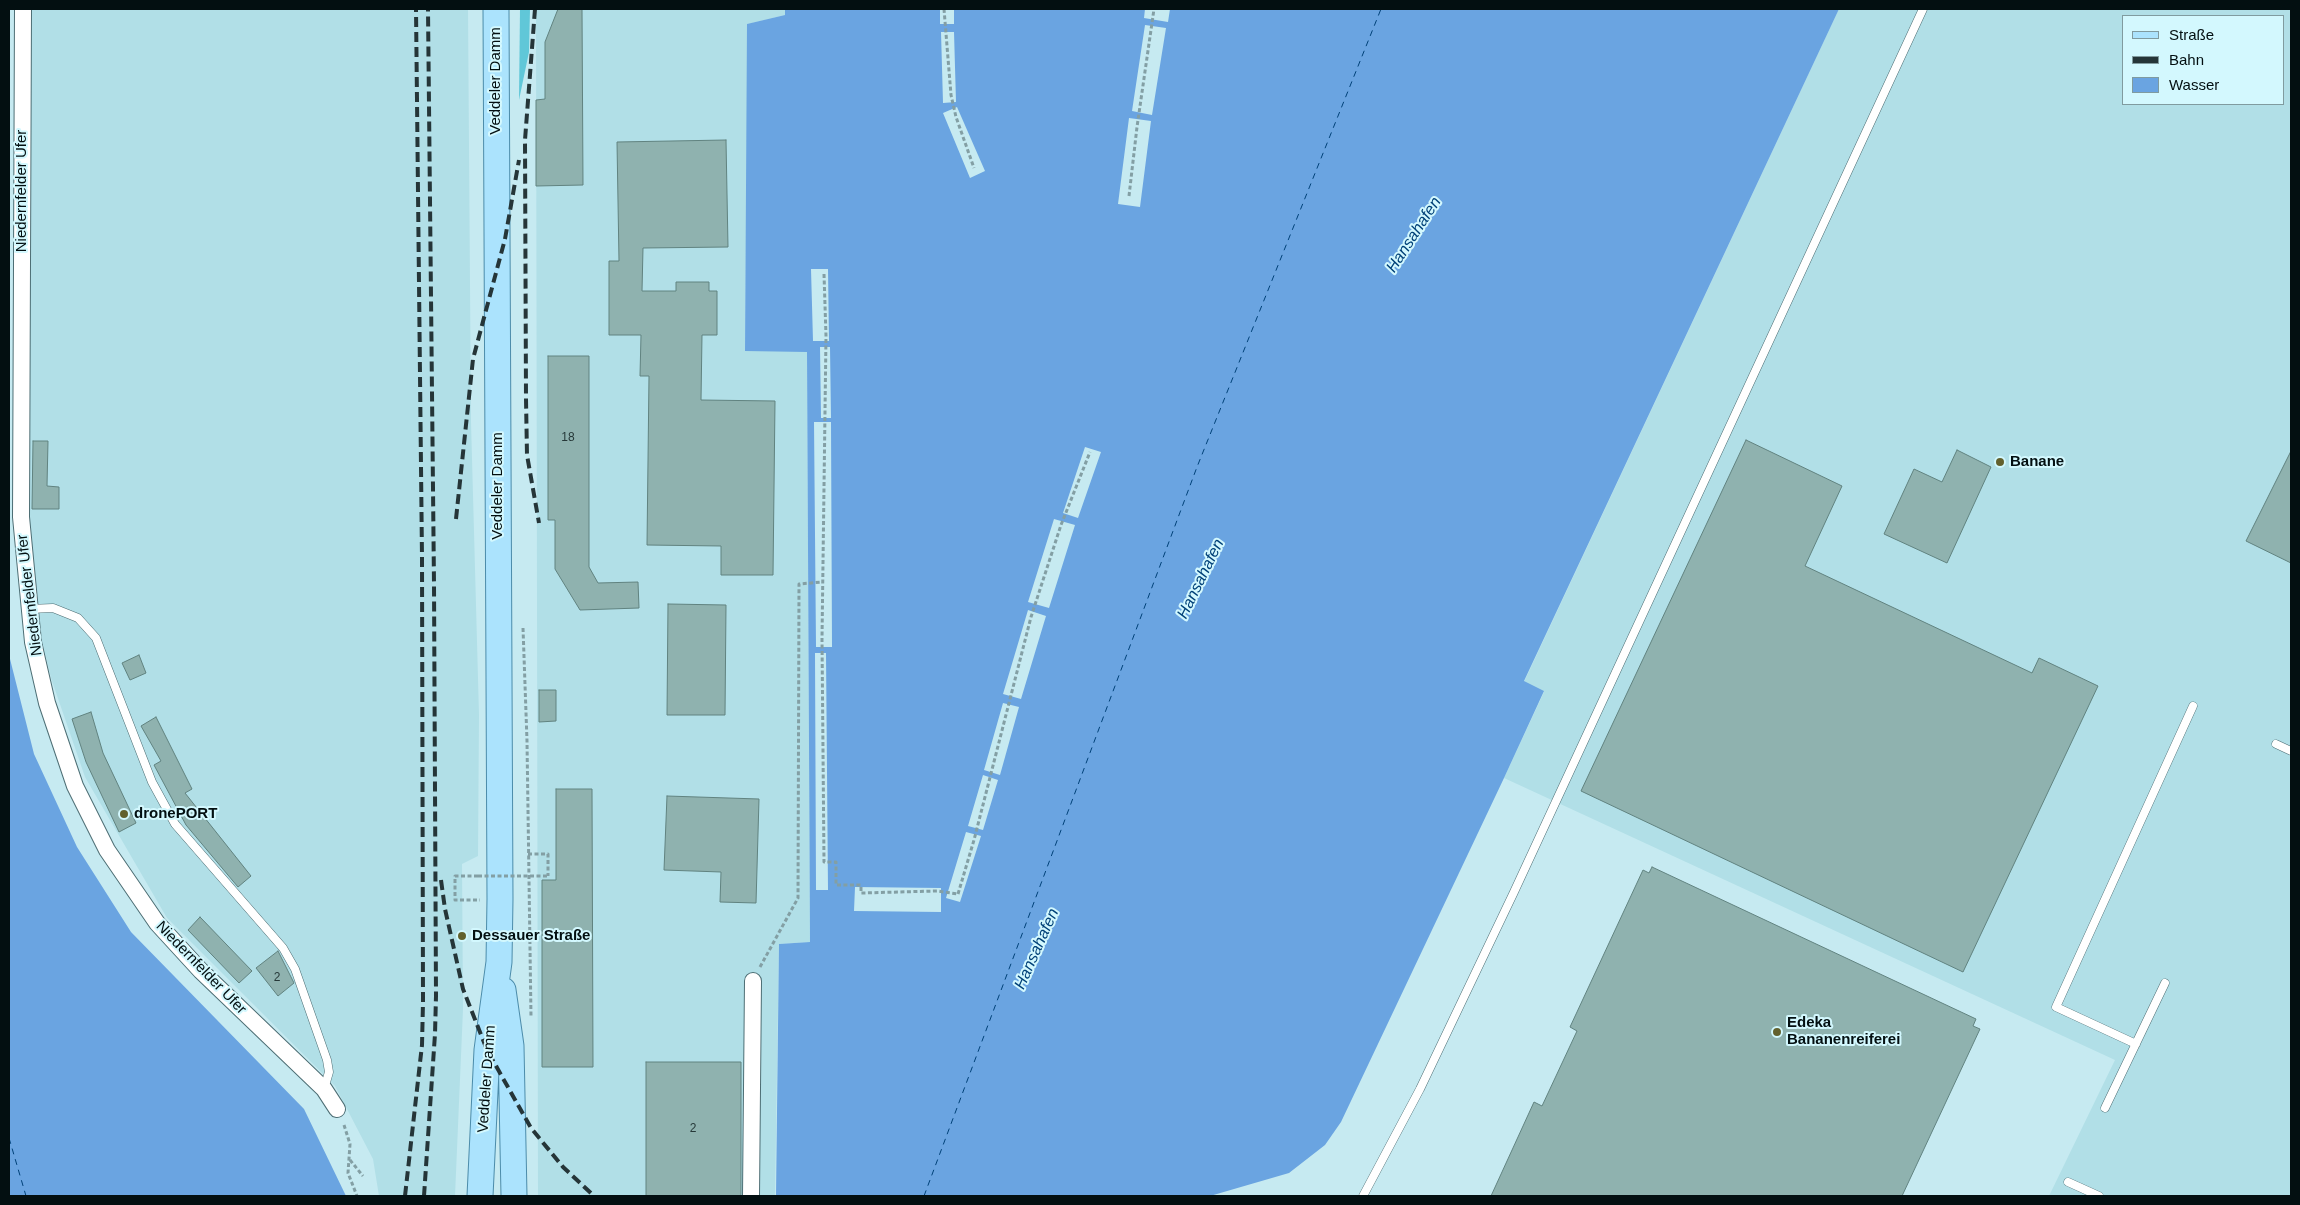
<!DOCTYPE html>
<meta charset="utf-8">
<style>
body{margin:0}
#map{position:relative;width:2300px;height:1205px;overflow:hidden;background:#c6eaf1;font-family:Arial,sans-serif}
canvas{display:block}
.frame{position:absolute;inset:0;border:10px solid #030f11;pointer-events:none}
.legend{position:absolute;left:2122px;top:15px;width:162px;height:90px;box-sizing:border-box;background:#d3f8fe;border:1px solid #809b9f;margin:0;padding:6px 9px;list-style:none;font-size:15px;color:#030f11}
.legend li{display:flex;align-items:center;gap:10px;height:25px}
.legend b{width:25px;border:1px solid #809b9f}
</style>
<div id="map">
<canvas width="2300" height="1205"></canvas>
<div class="frame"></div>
<ul class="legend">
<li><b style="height:6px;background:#abe3fd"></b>Straße</li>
<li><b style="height:6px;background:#253538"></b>Bahn</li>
<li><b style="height:14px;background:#6aa4e1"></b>Wasser</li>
</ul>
</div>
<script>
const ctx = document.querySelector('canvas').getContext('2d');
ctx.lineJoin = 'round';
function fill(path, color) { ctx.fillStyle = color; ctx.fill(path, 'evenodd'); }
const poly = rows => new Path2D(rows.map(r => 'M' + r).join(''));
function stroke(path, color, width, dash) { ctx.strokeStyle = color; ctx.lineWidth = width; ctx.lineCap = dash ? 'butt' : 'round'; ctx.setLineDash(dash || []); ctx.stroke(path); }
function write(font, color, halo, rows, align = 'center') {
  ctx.font = font + ' Arial,sans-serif'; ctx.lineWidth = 4; ctx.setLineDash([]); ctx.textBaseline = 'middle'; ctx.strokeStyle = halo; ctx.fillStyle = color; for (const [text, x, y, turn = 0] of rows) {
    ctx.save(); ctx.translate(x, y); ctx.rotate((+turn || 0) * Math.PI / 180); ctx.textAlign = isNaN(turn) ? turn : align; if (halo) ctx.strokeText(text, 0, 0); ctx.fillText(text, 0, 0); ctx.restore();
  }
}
const built = poly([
 [14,9,468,9,471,422,479,715,478,856,462,864,463,1009,455,1196,379,1196,373,1159,335,1086,167,918,85,777,51,678,15,531],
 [536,9,785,9,785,15,748,24,745,350,807,351,810,942,779,944,775,1196,538,1196],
 [1839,9,2291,9,2291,1196,2049,1196,2115,1060,1504,778,1544,692,1524,682],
 [2124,16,2284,16,2284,104,2124,104]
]);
const green = poly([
 [520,9,530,9,529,52,519,100]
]);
const water = poly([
 [785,9,1839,9,1524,681,1544,691,1504,778,1341,1122,1325,1145,1289,1173,1210,1196,776,1196,779,944,810,942,807,352,745,351,747,24,785,15],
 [9,655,34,754,77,847,131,932,304,1109,346,1196,9,1196]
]);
const pier = poly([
 [940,9,954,9,954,24,940,24],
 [1145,9,1170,9,1168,22,1144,18],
 [1145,25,1166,28,1152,115,1132,111],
 [941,32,954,32,956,102,943,103],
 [957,107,985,171,970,178,943,113],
 [1129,118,1151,121,1140,207,1118,204],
 [811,269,828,269,829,341,813,341],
 [820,347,830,347,831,418,821,418],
 [814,422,831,422,832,647,816,647],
 [1085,447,1101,452,1078,518,1063,513],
 [1054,519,1075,525,1049,608,1028,602],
 [1028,610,1046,616,1021,699,1003,694],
 [815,653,826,653,828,890,816,890],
 [1003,703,1019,707,1000,775,984,770],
 [983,775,998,780,983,830,968,826],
 [966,832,981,836,960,902,946,898],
 [855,887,941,888,941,912,854,911]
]);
const ferry = poly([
 [9,1138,26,1196],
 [924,1196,1197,467,1381,9]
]);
const building = poly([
 [558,9,582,9,583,185,536,186,536,100,545,99,545,42,558,9],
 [726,140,728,247,643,248,642,291,676,291,676,282,709,282,709,291,717,291,717,335,702,335,701,400,775,401,773,575,721,575,721,546,647,545,649,376,640,376,641,335,609,335,609,261,619,261,617,142,726,140],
 [548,356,589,356,589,567,598,583,638,582,639,608,580,610,555,569,555,520,548,520,548,356],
 [1746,440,1842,486,1805,566,2032,673,2039,658,2098,686,1963,972,1581,791,1746,440],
 [33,441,48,441,47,486,59,487,59,509,32,509,33,441],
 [1957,450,1991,467,1947,563,1884,534,1914,469,1942,482,1957,450],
 [2291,451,2291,563,2246,541,2291,451],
 [668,604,726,605,725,715,667,715,668,604],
 [139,655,146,673,130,680,122,663,139,655],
 [539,690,556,690,556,721,539,722,539,690],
 [91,712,103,753,136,823,119,832,86,762,72,719,91,712],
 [156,717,192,789,185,793,251,876,238,887,186,825,154,765,161,761,141,726,156,717],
 [556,789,592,789,593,1067,542,1067,542,880,556,880,556,789],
 [667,796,759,799,756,903,720,902,721,872,664,870,667,796],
 [1652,867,1976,1019,1973,1026,1980,1029,1902,1196,1491,1196,1534,1102,1542,1106,1577,1031,1570,1027,1643,870,1649,873,1652,867],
 [200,917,252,971,239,983,188,930,200,917],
 [278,951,294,983,278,996,256,968,278,951],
 [646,1062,741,1062,741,1196,646,1196,646,1062]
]);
const path = poly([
 [944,9,951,95,956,117,974,168],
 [1129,196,1137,127,1154,9],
 [824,274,826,336,822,639,824,862,836,862,836,885,861,885,861,893,937,891,958,894],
 [523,628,527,741,531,1017],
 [528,854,548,854,548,876],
 [478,876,455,876,455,900,480,900],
 [958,894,974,840,1031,617,1061,525,1090,452],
 [760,967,798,898,799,584,823,582],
 [344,1125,350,1144,348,1173,357,1196],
 [350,1160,363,1176]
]);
const service = poly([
 [29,609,53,608,78,618,96,638,152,782,175,824,283,948,295,969,327,1060,329,1072,324,1089],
 [2276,744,2291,751],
 [2136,1044,2056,1007,2193,706],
 [2105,1108,2165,983],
 [2068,1182,2099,1196],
 [1363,1196,1420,1089,1514,892,1923,9]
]);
const minor = poly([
 [23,9,21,517,33,642,47,703,75,786,107,850,157,923,201,971,324,1089,337,1109],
 [751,1196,753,981]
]);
const primary = poly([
 [503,990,511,1046,514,1196],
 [480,1196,487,1050,499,962,500,899,496,9]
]);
const rail = poly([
 [535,9,525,140,526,399,527,455,539,523],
 [456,519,473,359,505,239,519,160],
 [441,880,445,909,463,989,487,1050,531,1128,563,1167,594,1196],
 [405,1196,422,1045,423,1002,422,558,416,9],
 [424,1196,435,1034,436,996,434,584,428,9]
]);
const pathBridge = poly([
 [478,876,548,876]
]);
const markers = [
 [2000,462,5,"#62602d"],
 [124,814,5,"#62602d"],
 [462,936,5,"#62602d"],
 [1777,1032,5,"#62602d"]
];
const numberNames = [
 ["18",568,438],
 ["2",277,978],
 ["2",693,1129]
];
const streetNames = [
 ["Veddeler Damm",496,81,-90],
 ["Niedernfelder Ufer",22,191,-90],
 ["Veddeler Damm",498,486,-90],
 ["Niedernfelder Ufer",30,595,-97],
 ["Niedernfelder Ufer",201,968,46],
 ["Veddeler Damm",487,1079,-86]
];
const poiNames = [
 ["Banane",2010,462],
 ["dronePORT",134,814],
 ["Dessauer Straße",472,936],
 ["Edeka",1787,1023],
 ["Bananenreiferei",1787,1040]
];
const waterNames = [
 ["Hansahafen",1414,235,-57],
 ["Hansahafen",1201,579,-64],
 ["Hansahafen",1037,949,-66]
];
fill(built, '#b1dfe7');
fill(green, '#60c7d8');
fill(water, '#6aa4e1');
fill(pier, '#c6eaf1');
stroke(ferry, '#004178', 1, [6, 5]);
fill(building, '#8fb2af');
stroke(building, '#618380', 1);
stroke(service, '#4d6e74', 9);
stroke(minor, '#4d6e74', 18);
stroke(primary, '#4c8caa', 27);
stroke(path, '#839fa4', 3, [4, 2.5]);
stroke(service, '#fff', 8);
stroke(minor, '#fff', 16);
stroke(primary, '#abe3fd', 25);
stroke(rail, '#253538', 4, [10, 5]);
stroke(pathBridge, '#839fa4', 3, [4, 2.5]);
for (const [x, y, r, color] of markers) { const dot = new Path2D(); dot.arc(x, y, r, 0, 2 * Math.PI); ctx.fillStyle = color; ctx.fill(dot); stroke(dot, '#d3f8fe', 2); }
write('12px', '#263838', null, numberNames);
write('15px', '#030f11', '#d3f8fe', streetNames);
write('bold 15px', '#030f11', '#d3f8fe', poiNames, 'left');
write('italic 16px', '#004178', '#d3f8fe', waterNames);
</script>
